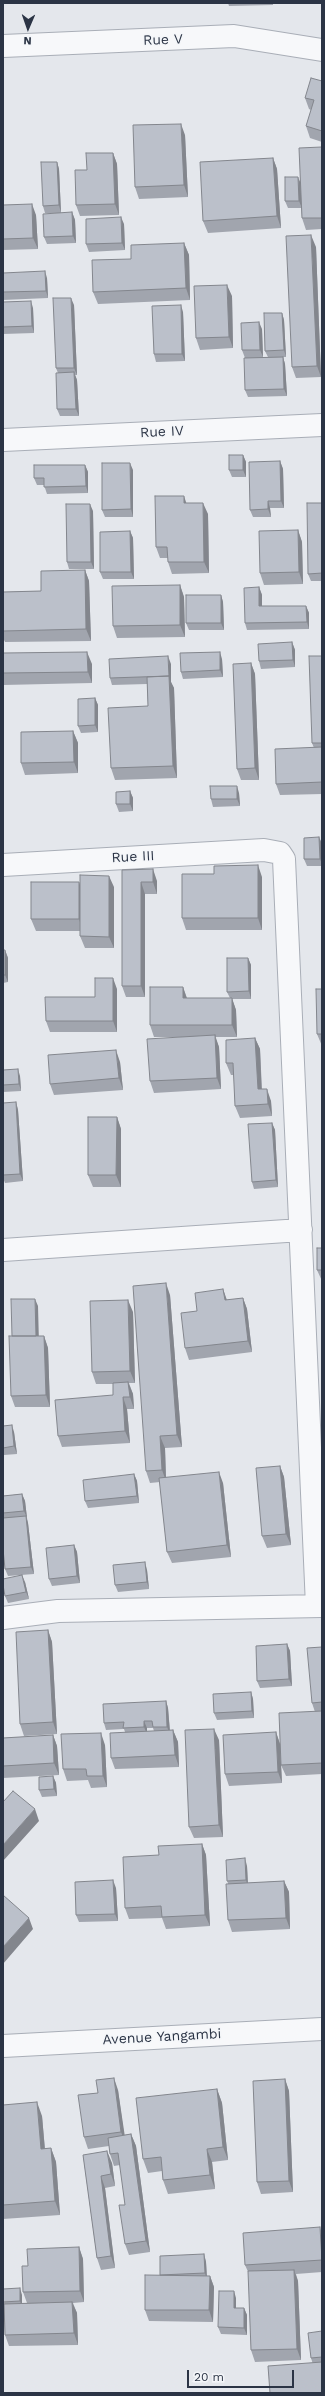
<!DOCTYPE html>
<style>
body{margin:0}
#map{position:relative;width:325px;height:2396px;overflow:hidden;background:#e4e7ec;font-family:"Work Sans",sans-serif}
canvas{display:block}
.frame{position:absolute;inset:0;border:4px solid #2b3445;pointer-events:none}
.north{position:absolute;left:8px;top:8px;width:40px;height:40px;-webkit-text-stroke:3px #f4f6f9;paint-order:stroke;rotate:182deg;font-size:11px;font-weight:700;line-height:16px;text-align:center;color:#2b3445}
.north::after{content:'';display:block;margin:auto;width:14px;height:18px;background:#2b3445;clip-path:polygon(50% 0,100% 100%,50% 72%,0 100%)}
.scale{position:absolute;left:187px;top:2370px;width:107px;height:18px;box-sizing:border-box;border:2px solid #2b3445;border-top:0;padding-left:5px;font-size:12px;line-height:14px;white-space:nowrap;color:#2b3445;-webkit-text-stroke:3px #f4f6f9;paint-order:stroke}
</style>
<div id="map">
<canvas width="325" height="2396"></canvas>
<div class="frame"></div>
<div class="north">N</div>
<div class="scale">20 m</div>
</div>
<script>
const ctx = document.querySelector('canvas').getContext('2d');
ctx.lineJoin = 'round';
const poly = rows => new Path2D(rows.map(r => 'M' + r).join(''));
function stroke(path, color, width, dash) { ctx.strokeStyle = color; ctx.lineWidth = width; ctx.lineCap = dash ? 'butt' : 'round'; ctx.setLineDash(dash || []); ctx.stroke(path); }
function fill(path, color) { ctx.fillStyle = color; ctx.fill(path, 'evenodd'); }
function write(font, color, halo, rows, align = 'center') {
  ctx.font = font + ' "Work Sans",sans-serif'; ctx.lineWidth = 3; ctx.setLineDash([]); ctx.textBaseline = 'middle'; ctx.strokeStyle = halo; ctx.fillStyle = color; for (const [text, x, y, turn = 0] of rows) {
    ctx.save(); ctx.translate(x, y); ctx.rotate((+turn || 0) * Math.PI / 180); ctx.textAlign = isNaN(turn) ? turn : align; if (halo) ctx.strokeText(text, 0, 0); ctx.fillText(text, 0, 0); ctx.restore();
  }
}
const minor = poly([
 [3,46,234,36,322,50],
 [3,440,322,425],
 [3,865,264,850,280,853,284,859,317,1606],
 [3,1250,301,1230],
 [3,1618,58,1611,322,1606],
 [3,2046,322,2029]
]);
const wall = poly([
 [228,3,273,3,273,5,229,6],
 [322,81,322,142,310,138,306,126,311,110,309,109,305,98],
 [185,135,188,197,139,199,135,187],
 [322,147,322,229,306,230,302,218,301,208,288,208,285,201,300,182],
 [113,153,117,164,119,215,80,216,76,205,87,170],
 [273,158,277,169,281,228,208,233,203,221],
 [57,162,59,169,61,213,45,213,43,206],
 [3,205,36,215,38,249,3,250],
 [72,212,75,220,76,243,47,244,44,237],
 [124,224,125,250,89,252,86,244],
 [184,243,189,255,190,300,98,304,93,292,131,259],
 [316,247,321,377,296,378,292,367],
 [3,273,47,278,48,298,3,300],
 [232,296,233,348,200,350,196,338],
 [3,302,33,308,34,333,3,334],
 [74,305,77,375,75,375,77,380,79,416,60,416,57,409,58,373,56,368],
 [183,312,185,361,156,362,154,354],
 [282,313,284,320,286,357,283,357,285,364,287,396,248,397,245,390,245,358,242,350,262,329,263,357,268,357,265,351],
 [243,455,246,462,246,477,232,477,229,470],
 [280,461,283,469,284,508,270,508,271,517,253,517,250,510],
 [85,465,88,472,88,493,47,494,44,485,37,485,34,478],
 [133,470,133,517,105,517,102,510],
 [186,503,208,514,209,573,172,574,168,562,168,558,160,558,156,547],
 [322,503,322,581,311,581,308,574],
 [93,511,94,569,69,569,67,562],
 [298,530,302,542,303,584,264,585,260,573],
 [130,531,133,538,134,579,103,579,100,572],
 [85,570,89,581,91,641,5,642,3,638,3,592,41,591],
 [180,585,184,597,185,637,117,638,113,626],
 [259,587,262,595,262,606,306,606,309,613,309,629,247,630,245,623],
 [221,595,223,602,224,630,189,630,186,623],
 [292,642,295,650,295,667,261,669,259,661],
 [3,653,92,664,92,683,3,685],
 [322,656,322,794,280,795,276,784,314,748,312,743],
 [222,659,223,677,183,679,181,672],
 [251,663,255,674,259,780,241,780,237,769],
 [171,664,171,682,174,688,177,778,115,780,111,768,148,706,147,684,112,685,110,678],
 [95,698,98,705,98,732,81,733,78,726],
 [73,731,78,743,78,773,25,775,21,763],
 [130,791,133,798,133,811,119,812,116,804],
 [239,793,240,806,213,807,211,799],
 [319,837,322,844,322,866,307,866,304,859],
 [122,870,157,881,157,894,145,894,145,997,126,997,122,986],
 [262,877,262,930,186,930,182,918],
 [79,882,80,886,114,887,114,948,85,948,80,936,80,931,36,931,31,919],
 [3,950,5,950,8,958,8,982,3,983],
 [248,958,251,965,251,999,232,999,236,1010,237,1037,215,1037,219,1047,221,1089,154,1093,150,1081,184,1037,154,1037,150,1025,183,987,187,998,230,998,227,992],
 [117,989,117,1032,50,1032,46,1021,95,997],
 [322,989,322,1046,317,1034],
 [255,1038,260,1049,262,1089,271,1101,272,1116,240,1118,235,1106,234,1075,231,1075,226,1063],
 [120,1062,123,1090,54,1095,50,1084],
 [3,1070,20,1076,21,1091,3,1092],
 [16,1102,18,1110,23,1181,5,1183,3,1178,3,1175],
 [117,1117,121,1129,121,1187,93,1187,88,1175],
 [272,1123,275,1130,278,1187,254,1189,252,1182],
 [322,1248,322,1281,317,1270],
 [223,1289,227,1300,243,1298,247,1309,252,1352,189,1360,185,1348,197,1311],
 [170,1295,182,1447,165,1448,166,1477,223,1483,231,1557,172,1563,167,1552,160,1482,150,1483,146,1471],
 [38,1306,38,1336,44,1336,48,1348,50,1407,15,1407,11,1396,12,1336],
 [133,1312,135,1383,129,1383,133,1394,134,1409,127,1409,130,1443,62,1447,58,1436,113,1395,113,1384,96,1384,92,1372],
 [3,1426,14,1432,17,1454,4,1455,3,1453],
 [280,1466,284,1477,291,1545,267,1548,262,1536],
 [134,1474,137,1481,139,1503,88,1508,85,1501],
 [22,1494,25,1501,27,1518,28,1523,34,1574,8,1576,5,1569,3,1549,3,1496],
 [74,1545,77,1552,80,1583,52,1586,49,1579],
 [147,1570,149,1589,118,1592,115,1585],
 [25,1582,29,1599,8,1603,5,1596],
 [48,1630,52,1642,57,1734,24,1736,20,1724],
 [287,1644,290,1651,292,1686,260,1688,257,1681],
 [322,1647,322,1774,286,1776,281,1765,282,1783,229,1786,225,1774,276,1732,280,1744,315,1712,312,1703],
 [251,1692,253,1699,254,1718,217,1720,214,1713],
 [166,1701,168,1708,170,1730,173,1730,178,1742,179,1767,115,1769,111,1758,125,1732,124,1729,106,1730,104,1723],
 [147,1728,153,1728,154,1731,147,1731],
 [53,1735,57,1746,59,1775,3,1778,3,1738],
 [219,1740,223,1837,194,1838,189,1827],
 [105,1745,107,1787,91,1788,88,1780,67,1781,63,1769],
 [53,1776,56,1783,57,1796,42,1797,39,1790],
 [202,1844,206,1855,210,1926,166,1929,162,1918,129,1919,125,1908,159,1855],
 [247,1866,248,1883,284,1881,289,1892,290,1929,232,1932,228,1920,228,1883,227,1881],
 [116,1888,118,1921,79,1922,76,1915],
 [285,2079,289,2091,293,2192,261,2194,257,2182],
 [217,2089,222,2103,228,2160,212,2162,215,2189,168,2194,163,2180,162,2171,148,2173,143,2159],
 [118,2090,124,2135,131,2134,136,2146,150,2252,129,2255,125,2244,125,2205,120,2165,114,2166,110,2154,109,2146,88,2149,84,2137,98,2093],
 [3,2105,42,2116,45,2149,51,2148,56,2162,60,2215,3,2219],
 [83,2155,112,2163,115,2186,105,2188,115,2268,101,2270,97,2258],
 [322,2234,322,2272,296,2274,298,2281,301,2360,255,2362,251,2350,249,2274,245,2265],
 [79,2247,83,2259,84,2302,73,2303,77,2313,78,2345,9,2346,5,2335,4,2309,3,2309,3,2289,22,2295,22,2303,27,2303,23,2292,28,2266],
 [204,2254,206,2262,207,2276,210,2276,214,2287,213,2322,149,2321,145,2310,160,2275],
 [236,2298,236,2308,244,2308,247,2315,247,2335,221,2334,218,2327],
 [322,2331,322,2393,311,2358]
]);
const shadedWall = poly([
 [181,124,185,135,188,197,184,185],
 [113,153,117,164,119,215,115,204],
 [273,158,277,169,281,228,277,216],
 [57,162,59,169,61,213,59,205],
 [298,177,301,184,302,208,299,201],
 [32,204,36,215,38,249,33,238],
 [72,212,75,220,76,243,73,236],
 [121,217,124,224,125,250,122,243],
 [311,235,316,247,321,377,317,366],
 [184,243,189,255,190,300,186,288],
 [45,271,47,278,48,298,46,291],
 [227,285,232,296,233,348,229,337],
 [71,298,74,305,77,375,74,368],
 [31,301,33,308,34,333,32,326],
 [181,305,183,312,185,361,182,354],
 [282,313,284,320,286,357,284,350],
 [259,322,262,329,263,357,260,350],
 [283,357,285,364,287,396,284,389],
 [74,372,77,380,79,416,76,409],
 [243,455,246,462,246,477,243,470],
 [280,461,283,469,284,508,281,501],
 [130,463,133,470,133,517,131,509],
 [85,465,88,472,88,493,86,486],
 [184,496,188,508,184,503],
 [268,501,270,508,271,517,268,509],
 [203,503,208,514,209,573,204,562],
 [90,504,93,511,94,569,91,562],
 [298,530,302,542,303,584,299,572],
 [130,531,133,538,134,579,131,572],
 [85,570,89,581,91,641,86,629],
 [180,585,184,597,185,637,180,625],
 [259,587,262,595,262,613,259,606],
 [221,595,223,602,224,630,221,623],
 [306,606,309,613,309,629,307,622],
 [292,642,295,650,295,667,293,660],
 [87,652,92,664,92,683,88,672],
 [220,652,222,659,223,677,220,670],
 [168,656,171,664,171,682,174,688,177,778,173,766],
 [251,663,255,674,259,780,255,768],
 [95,698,98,705,98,732,95,725],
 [73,731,78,743,78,773,74,762],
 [237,786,239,793,240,806,237,799],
 [130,791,133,798,133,811,130,804],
 [319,837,322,844,322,864,320,859],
 [258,865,262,877,262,930,258,918],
 [153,869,157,881,157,894,153,882],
 [109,876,114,887,114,948,109,937],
 [79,882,83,894,83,931,79,919],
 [141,882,145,894,145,997,141,986],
 [5,950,8,958,8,982,5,975],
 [248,958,251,965,251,999,249,991],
 [113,978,117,989,117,1032,113,1021],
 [183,987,187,999,183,998],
 [232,998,236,1010,237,1037,232,1025],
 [215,1035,219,1047,221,1089,217,1078],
 [255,1038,260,1049,262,1101,258,1089],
 [116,1050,120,1062,123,1090,119,1078],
 [18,1069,20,1076,21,1091,19,1084],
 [267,1089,271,1101,272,1116,268,1104],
 [16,1102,18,1110,23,1181,20,1174],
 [117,1117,121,1129,121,1187,116,1175],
 [272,1123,275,1130,278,1187,276,1180],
 [166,1283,170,1295,182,1447,177,1435],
 [223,1289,227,1301,225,1300],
 [243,1298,247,1309,252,1352,248,1341],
 [35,1299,38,1306,39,1344,36,1336],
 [128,1300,133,1312,135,1383,130,1371],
 [44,1336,48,1348,50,1407,46,1395],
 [128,1382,133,1394,134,1409,130,1397],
 [123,1397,127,1409,130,1443,125,1431],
 [12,1425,14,1432,17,1454,14,1446],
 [160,1436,165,1448,166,1481,162,1470],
 [280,1466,284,1477,291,1545,286,1534],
 [219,1472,223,1483,231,1557,227,1545],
 [134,1474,137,1481,139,1503,137,1496],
 [22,1494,25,1501,27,1518,24,1511],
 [26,1516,28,1523,34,1574,31,1567],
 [74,1545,77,1552,80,1583,77,1576],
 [145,1562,147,1570,149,1589,147,1582],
 [22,1575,25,1582,29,1599,26,1592],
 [48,1630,52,1642,57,1734,53,1722],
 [287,1644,290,1651,292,1686,289,1679],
 [251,1692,253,1699,254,1718,252,1711],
 [166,1701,168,1708,170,1734,167,1727],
 [144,1721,147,1728,147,1734,144,1727],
 [214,1729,219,1740,223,1837,219,1825],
 [173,1730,178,1742,179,1767,175,1755],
 [276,1732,280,1744,282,1783,278,1772],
 [101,1733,105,1745,107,1787,103,1776],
 [53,1735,57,1746,59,1775,54,1763],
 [53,1776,56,1783,57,1796,54,1789],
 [35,1809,39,1821,3,1861,3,1845],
 [202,1844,206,1855,210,1926,205,1915],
 [245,1858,247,1866,248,1887,246,1880],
 [113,1880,116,1888,118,1921,115,1914],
 [284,1881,289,1892,290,1929,286,1918],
 [29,1918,33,1929,3,1964,3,1947],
 [114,2078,118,2090,126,2144,121,2132],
 [285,2079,289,2091,293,2192,289,2181],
 [217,2089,222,2103,228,2160,223,2147],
 [37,2102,42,2116,46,2163,41,2149],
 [131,2134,136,2146,150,2252,146,2241],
 [51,2148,56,2162,60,2215,55,2201],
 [207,2149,212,2162,215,2189,210,2175],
 [107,2151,112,2163,115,2186,111,2174],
 [101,2176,105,2188,115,2268,111,2256],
 [320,2227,322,2234,322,2260],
 [79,2247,83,2259,84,2302,80,2291],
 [204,2254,206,2262,207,2281,205,2273],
 [294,2270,298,2281,301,2360,297,2349],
 [210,2276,214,2287,213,2322,209,2310],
 [20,2288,22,2295,22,2308,20,2301],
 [234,2291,236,2298,236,2315,234,2308],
 [72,2302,77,2313,78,2345,74,2333],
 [244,2308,247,2315,247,2335,244,2328]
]);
const building = poly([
 [311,78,322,81,322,131,306,126,314,100,305,98,311,78],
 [181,124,184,185,135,187,133,125,181,124],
 [322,147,322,218,302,218,299,148,322,147],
 [86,153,113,153,115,204,76,205,75,170,87,170,86,153],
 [273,158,277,216,203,221,200,162,273,158],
 [41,162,57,162,59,205,43,206,41,162],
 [285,177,298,177,299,201,285,201,285,177],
 [32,204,33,238,3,239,3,205,32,204],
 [72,212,73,236,44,237,43,214,72,212],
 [121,217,122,243,86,244,86,219,121,217],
 [311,235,317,366,292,367,286,236,311,235],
 [184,243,186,288,93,292,92,260,131,259,131,245,184,243],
 [45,271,46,291,3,292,3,273,45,271],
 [227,285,229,337,196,338,194,286,227,285],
 [53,298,71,298,74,368,56,368,53,298],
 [31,301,32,326,3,327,3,302,31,301],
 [181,305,182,354,154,354,152,306,181,305],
 [264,313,282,313,284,350,265,351,264,313],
 [259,322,260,350,242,350,241,323,259,322],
 [283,357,284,389,245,390,244,358,283,357],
 [74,372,76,409,57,409,56,373,74,372],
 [229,455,243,455,243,470,229,470,229,455],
 [280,461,281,501,268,501,268,509,250,510,249,462,280,461],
 [102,463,130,463,131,509,102,510,102,463],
 [34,465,85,465,86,486,44,487,44,478,34,478,34,465],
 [155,496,184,496,184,503,203,503,204,562,168,562,167,547,156,547,155,496],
 [307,503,322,503,322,573,308,574,307,503],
 [66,504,90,504,91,562,67,562,66,504],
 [298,530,299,572,260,573,259,531,298,530],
 [130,531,131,572,100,572,100,532,130,531],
 [85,570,86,629,3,631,3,592,41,591,41,571,85,570],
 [180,585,180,625,113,626,112,586,180,585],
 [259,587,259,606,306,606,307,622,245,623,244,588,259,587],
 [186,595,221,595,221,623,186,623,186,595],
 [292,642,293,660,259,661,258,644,292,642],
 [87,652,88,672,3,673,3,653,87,652],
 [220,652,220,670,181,672,180,653,220,652],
 [168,656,169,676,110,678,109,659,168,656],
 [309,656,322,656,322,743,312,743,309,656],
 [251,663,255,768,237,769,233,664,251,663],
 [169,676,173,766,111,768,108,708,148,706,147,677,169,676],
 [95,698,95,725,78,726,78,699,95,698],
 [73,731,74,762,21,763,21,732,73,731],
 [322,747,322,782,276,784,275,749,322,747],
 [210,786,237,786,237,799,211,799,210,786],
 [130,791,130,804,116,804,116,792,130,791],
 [319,837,320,859,304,859,304,838,319,837],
 [258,865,258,918,182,918,182,874,214,874,214,866,258,865],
 [153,869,153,882,141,882,141,986,122,986,122,870,153,869],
 [80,875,109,876,109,937,80,936,80,875],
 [31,882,79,882,79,919,31,919,31,882],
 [3,950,5,950,5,975,3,975,3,950],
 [227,958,248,958,249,991,227,992,227,958],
 [95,978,113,978,113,1021,46,1021,45,997,95,997,95,978],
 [150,987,183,987,183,998,232,998,232,1025,150,1025,150,987],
 [316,989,322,989,322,1034,317,1034,316,989],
 [215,1035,217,1078,150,1081,147,1039,215,1035],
 [255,1038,258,1089,267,1089,268,1104,235,1106,233,1063,226,1063,226,1040,255,1038],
 [116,1050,119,1078,50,1084,48,1055,116,1050],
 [18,1069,19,1084,3,1085,3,1070,18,1069],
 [16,1102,20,1174,3,1175,3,1103,16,1102],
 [88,1117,117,1117,116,1175,88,1175,88,1117],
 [272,1123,276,1180,252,1182,248,1124,272,1123],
 [317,1248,322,1248,322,1270,317,1270,317,1248],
 [166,1283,177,1435,160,1436,162,1470,146,1471,133,1286,166,1283],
 [223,1289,225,1300,243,1298,248,1341,185,1348,181,1313,197,1311,195,1293,223,1289],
 [11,1299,35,1299,36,1336,12,1336,11,1299],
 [128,1300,130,1371,92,1372,90,1301,128,1300],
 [9,1336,44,1336,46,1395,11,1396,9,1336],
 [128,1382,130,1397,123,1397,125,1431,58,1436,55,1400,113,1395,113,1383,128,1382],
 [12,1425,14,1446,3,1448,3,1426,12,1425],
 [280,1466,286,1534,262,1536,256,1468,280,1466],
 [219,1472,227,1545,167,1552,159,1478,219,1472],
 [134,1474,137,1496,85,1501,83,1480,134,1474],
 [22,1494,24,1511,3,1513,3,1496,22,1494],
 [26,1516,31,1567,5,1569,3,1549,3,1518,26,1516],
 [74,1545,77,1576,49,1579,46,1548,74,1545],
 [145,1562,147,1582,115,1585,113,1565,145,1562],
 [22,1575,26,1592,5,1596,3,1585,3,1579,22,1575],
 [48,1630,53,1722,20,1724,16,1632,48,1630],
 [287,1644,289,1679,257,1681,256,1646,287,1644],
 [322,1647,322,1702,312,1703,307,1648,322,1647],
 [251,1692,252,1711,214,1713,213,1694,251,1692],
 [166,1701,167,1727,153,1727,152,1721,144,1721,144,1727,123,1728,124,1722,104,1723,103,1704,166,1701],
 [322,1711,322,1763,281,1765,279,1713,322,1711],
 [214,1729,219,1825,189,1827,185,1730,214,1729],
 [173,1730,175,1755,111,1758,110,1733,173,1730],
 [276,1732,278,1772,225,1774,223,1735,276,1732],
 [101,1733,103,1776,87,1776,86,1769,63,1769,61,1734,101,1733],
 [53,1735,54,1763,3,1766,3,1738,53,1735],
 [53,1776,54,1789,39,1790,39,1777,53,1776],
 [13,1791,35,1809,3,1845,3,1802,13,1791],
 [202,1844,205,1915,162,1917,161,1906,125,1908,123,1857,159,1855,158,1846,202,1844],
 [245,1858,246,1880,227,1881,226,1860,245,1858],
 [113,1880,115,1914,76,1915,75,1882,113,1880],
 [284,1881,286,1918,228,1920,226,1884,284,1881],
 [3,1895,29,1918,3,1947,3,1895],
 [114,2078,121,2132,84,2137,78,2095,98,2093,96,2080,114,2078],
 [285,2079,289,2181,257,2182,253,2081,285,2079],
 [217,2089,223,2147,207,2149,210,2175,163,2180,161,2157,143,2159,136,2098,217,2089],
 [37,2102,41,2149,51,2148,55,2201,3,2205,3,2105,37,2102],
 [131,2134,146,2241,125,2244,119,2205,125,2205,118,2153,110,2154,108,2138,131,2134],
 [107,2151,111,2174,101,2176,111,2256,97,2258,83,2155,107,2151],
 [320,2227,322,2260,245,2265,243,2233,320,2227],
 [79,2247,80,2291,23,2292,22,2266,28,2266,27,2249,79,2247],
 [204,2254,205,2273,160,2275,160,2256,204,2254],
 [294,2270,297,2349,251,2350,248,2271,294,2270],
 [145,2275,210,2276,209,2310,145,2310,145,2275],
 [20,2288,20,2301,3,2302,3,2289,20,2288],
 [219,2291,234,2291,234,2308,244,2308,244,2328,218,2327,219,2291],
 [72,2302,74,2333,5,2335,4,2304,72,2302],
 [322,2331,322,2357,311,2358,308,2333,322,2331],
 [322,2362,322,2393,270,2393,268,2366,322,2362]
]);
const streetNames = [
 ["Rue V",163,40,-2],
 ["Rue IV",162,432,-3],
 ["Rue III",133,857,-3],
 ["Avenue Yangambi",162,2037,-3]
];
stroke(minor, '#a9aeb7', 24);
stroke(minor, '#f7f8fa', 22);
fill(wall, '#a1a5ae');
fill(shadedWall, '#83868d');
fill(building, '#bbc0ca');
stroke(building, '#83868d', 1);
write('14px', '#2b3445', '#f4f6f9', streetNames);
</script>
